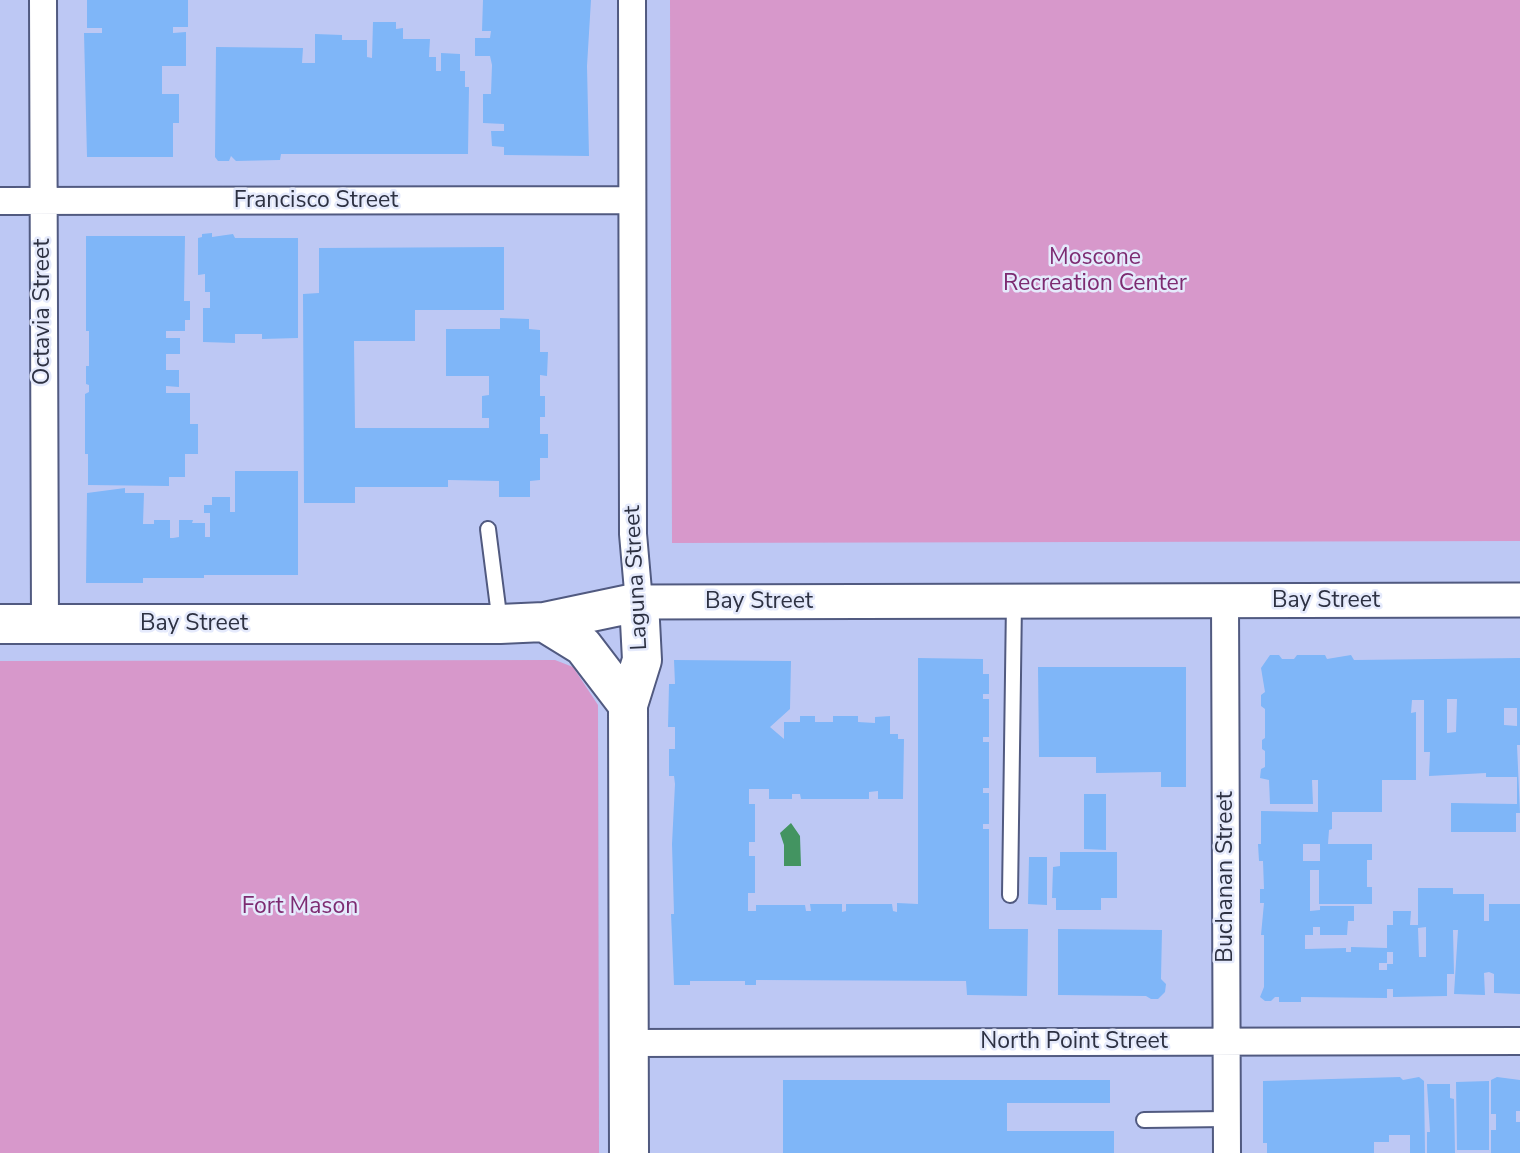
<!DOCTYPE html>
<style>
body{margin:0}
canvas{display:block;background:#bdc8f4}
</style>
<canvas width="1520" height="1153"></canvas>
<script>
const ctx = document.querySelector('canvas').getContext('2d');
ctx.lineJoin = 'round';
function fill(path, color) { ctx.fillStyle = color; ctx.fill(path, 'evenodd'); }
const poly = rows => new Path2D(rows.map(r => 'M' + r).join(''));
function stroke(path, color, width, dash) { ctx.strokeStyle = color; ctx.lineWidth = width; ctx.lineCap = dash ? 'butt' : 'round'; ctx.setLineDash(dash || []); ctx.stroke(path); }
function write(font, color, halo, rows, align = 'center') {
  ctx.font = font + ' "Nunito Sans",sans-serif'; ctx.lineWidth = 5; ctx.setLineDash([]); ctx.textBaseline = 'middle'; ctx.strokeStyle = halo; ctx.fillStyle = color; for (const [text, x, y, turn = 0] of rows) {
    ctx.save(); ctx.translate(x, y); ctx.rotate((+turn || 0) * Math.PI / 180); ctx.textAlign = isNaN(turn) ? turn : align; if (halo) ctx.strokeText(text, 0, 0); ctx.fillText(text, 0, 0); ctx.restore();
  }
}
const green = poly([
 [670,0,1520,0,1520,541,672,543],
 [555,660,573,667,598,705,599,1153,0,1153,0,661]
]);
const water = poly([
 [791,823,800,836,801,866,784,866,784,845,780,833]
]);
const building = poly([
 [87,0,188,0,188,27,173,27,173,33,186,32,186,66,162,66,162,94,179,94,179,123,173,123,173,157,87,157,84,33,102,33,102,28,87,28],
 [483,0,591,0,587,66,589,156,504,155,504,147,492,146,491,131,504,131,504,124,483,123,483,94,491,94,492,65,490,56,475,56,475,38,490,38,491,31,482,31],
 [373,22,396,22,396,29,403,28,403,39,430,39,429,57,436,57,436,71,441,71,441,53,460,54,460,71,465,71,465,87,469,87,468,154,281,154,280,160,236,161,231,156,229,161,218,161,215,157,216,47,303,48,302,63,315,63,315,34,342,35,342,40,367,40,367,57,372,58],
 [212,233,212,237,233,234,235,238,298,238,298,338,262,339,262,334,235,334,235,343,203,342,203,308,210,308,210,292,205,292,205,274,198,275,198,238,202,237,202,234],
 [86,236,185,236,184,301,190,301,190,320,185,320,185,331,166,331,166,338,180,338,180,354,166,354,166,370,179,370,179,387,166,386,166,393,190,393,190,424,198,424,198,454,185,454,185,477,169,477,169,486,88,485,88,454,85,454,85,394,89,392,89,385,86,384,86,366,89,366,89,331,86,331],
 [504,247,504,310,415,310,415,341,354,341,355,428,489,428,489,418,482,418,482,396,489,395,489,376,446,376,446,329,500,329,500,318,529,319,529,329,540,330,540,352,548,352,547,376,540,375,540,396,545,396,545,417,540,417,540,434,548,434,548,458,540,458,540,480,530,481,530,497,499,497,499,481,448,480,448,487,355,487,355,503,304,503,303,294,319,293,319,248],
 [235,471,298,471,298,575,204,575,204,578,143,578,143,583,86,583,87,493,125,488,125,493,144,493,143,524,154,524,154,520,170,520,170,538,173,538,179,537,179,520,193,520,192,523,205,523,205,537,210,537,210,513,204,513,204,505,212,505,212,497,230,497,230,512,235,512],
 [1270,655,1279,655,1282,659,1294,659,1297,655,1325,655,1327,659,1351,655,1354,660,1520,658,1520,745,1517,745,1520,813,1516,813,1516,832,1451,832,1451,803,1517,804,1517,777,1486,777,1486,773,1429,776,1430,752,1424,752,1424,700,1412,700,1411,713,1416,712,1416,780,1382,780,1382,812,1332,812,1332,829,1329,830,1328,844,1372,844,1372,860,1367,860,1367,887,1372,887,1372,904,1319,904,1319,870,1310,870,1310,911,1320,910,1320,906,1354,906,1354,921,1348,921,1347,935,1320,935,1320,927,1313,927,1313,935,1305,935,1305,949,1346,948,1346,952,1351,952,1351,947,1387,948,1387,925,1393,925,1393,911,1411,911,1410,925,1418,925,1418,888,1453,888,1453,894,1484,894,1484,921,1489,921,1489,904,1520,904,1520,994,1494,993,1494,974,1489,972,1484,973,1485,995,1454,994,1458,930,1453,930,1454,974,1447,974,1447,996,1393,997,1393,989,1387,989,1387,998,1301,997,1301,1002,1279,1002,1279,997,1275,997,1271,1001,1265,1001,1260,997,1264,987,1264,935,1261,935,1264,903,1260,903,1260,889,1264,889,1263,861,1259,861,1258,844,1261,844,1261,811,1318,812,1318,780,1312,780,1313,804,1270,804,1269,780,1260,778,1261,769,1265,767,1265,751,1262,749,1262,740,1265,738,1265,709,1261,706,1261,695,1265,692,1261,668],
 [1447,699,1457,699,1456,732,1447,733],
 [1504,708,1517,708,1517,726,1504,725],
 [1303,844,1320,844,1320,861,1303,861],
 [1426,927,1426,957,1419,957,1418,928],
 [1387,952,1393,952,1393,964,1387,964,1387,970,1379,970,1379,963,1387,963],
 [918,658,983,659,983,674,989,674,989,694,983,694,983,699,989,699,989,737,983,737,983,742,989,742,989,788,983,788,983,793,989,793,989,824,983,824,983,829,989,829,989,929,1028,929,1027,996,967,995,966,981,756,980,756,985,745,985,745,981,690,981,690,985,674,985,671,914,674,914,672,844,675,784,674,776,669,776,669,749,675,749,675,727,668,727,669,684,675,684,674,660,791,661,790,709,770,727,784,739,784,722,800,722,800,716,815,716,815,722,833,722,833,716,858,716,858,722,875,723,875,717,890,716,890,734,898,734,898,739,904,739,903,799,878,799,878,791,869,792,869,799,801,799,800,794,792,794,792,799,769,799,769,789,749,789,749,804,755,804,755,842,749,842,749,856,755,856,755,893,748,893,748,911,756,911,756,905,805,905,806,911,811,911,810,904,842,904,842,912,846,911,846,904,892,904,893,911,897,912,897,903,918,904],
 [1038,667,1186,667,1186,787,1161,787,1161,772,1096,773,1096,757,1039,757],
 [1084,794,1106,794,1106,850,1084,849],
 [1060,852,1117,852,1117,898,1101,898,1101,910,1056,910,1056,898,1052,898,1053,867,1060,866],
 [1029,857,1047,857,1047,905,1028,904],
 [1058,929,1162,930,1161,979,1166,984,1165,992,1158,999,1151,999,1146,996,1058,995],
 [1400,1077,1403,1080,1419,1077,1424,1081,1425,1153,1410,1153,1410,1135,1389,1135,1389,1142,1374,1142,1374,1153,1267,1153,1267,1143,1263,1143,1263,1081],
 [1497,1077,1520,1080,1520,1111,1516,1111,1516,1122,1520,1122,1520,1153,1491,1153,1491,1130,1496,1130,1496,1114,1491,1114,1491,1080],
 [783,1080,1110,1080,1110,1103,1007,1103,1007,1131,1114,1131,1114,1153,783,1153],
 [1489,1081,1489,1150,1457,1150,1456,1082],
 [1427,1084,1450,1084,1450,1098,1454,1099,1455,1153,1427,1153,1427,1132,1430,1132]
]);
const service = poly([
 [488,529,500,623],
 [1010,895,1014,602],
 [1144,1120,1227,1119]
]);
const minor = poly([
 [43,0,45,624],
 [632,0,633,534,639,602],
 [0,201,632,200],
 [1225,601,1227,1153],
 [628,1043,1520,1041]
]);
const tertiary = poly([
 [639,602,1520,600]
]);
const secondary = poly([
 [544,622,583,646,628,705],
 [0,624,500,624,544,622,639,602,642,660,628,705,629,1153]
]);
const streetNames = [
 ["Francisco Street",316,201],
 ["Octavia Street",43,312,-90],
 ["Laguna Street",637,578,-93],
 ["Bay Street",1326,601],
 ["Bay Street",759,602],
 ["Bay Street",194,624],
 ["Buchanan Street",1226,877,-90],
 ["North Point Street",1074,1042]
];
const parkNames = [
 ["Moscone",1095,258],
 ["Recreation Center",1095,284],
 ["Fort Mason",300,907]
];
fill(green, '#d798cb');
fill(water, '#439461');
fill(building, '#7fb6f8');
stroke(service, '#515a80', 18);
stroke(minor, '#515a80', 30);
stroke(tertiary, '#515a80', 37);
stroke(secondary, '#515a80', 42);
stroke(service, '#fff', 14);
stroke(minor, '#fff', 26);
stroke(tertiary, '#fff', 33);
stroke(secondary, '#fff', 38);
write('23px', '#2d3142', '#e5eafc', streetNames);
write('23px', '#7d2b71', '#e5eafc', parkNames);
</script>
